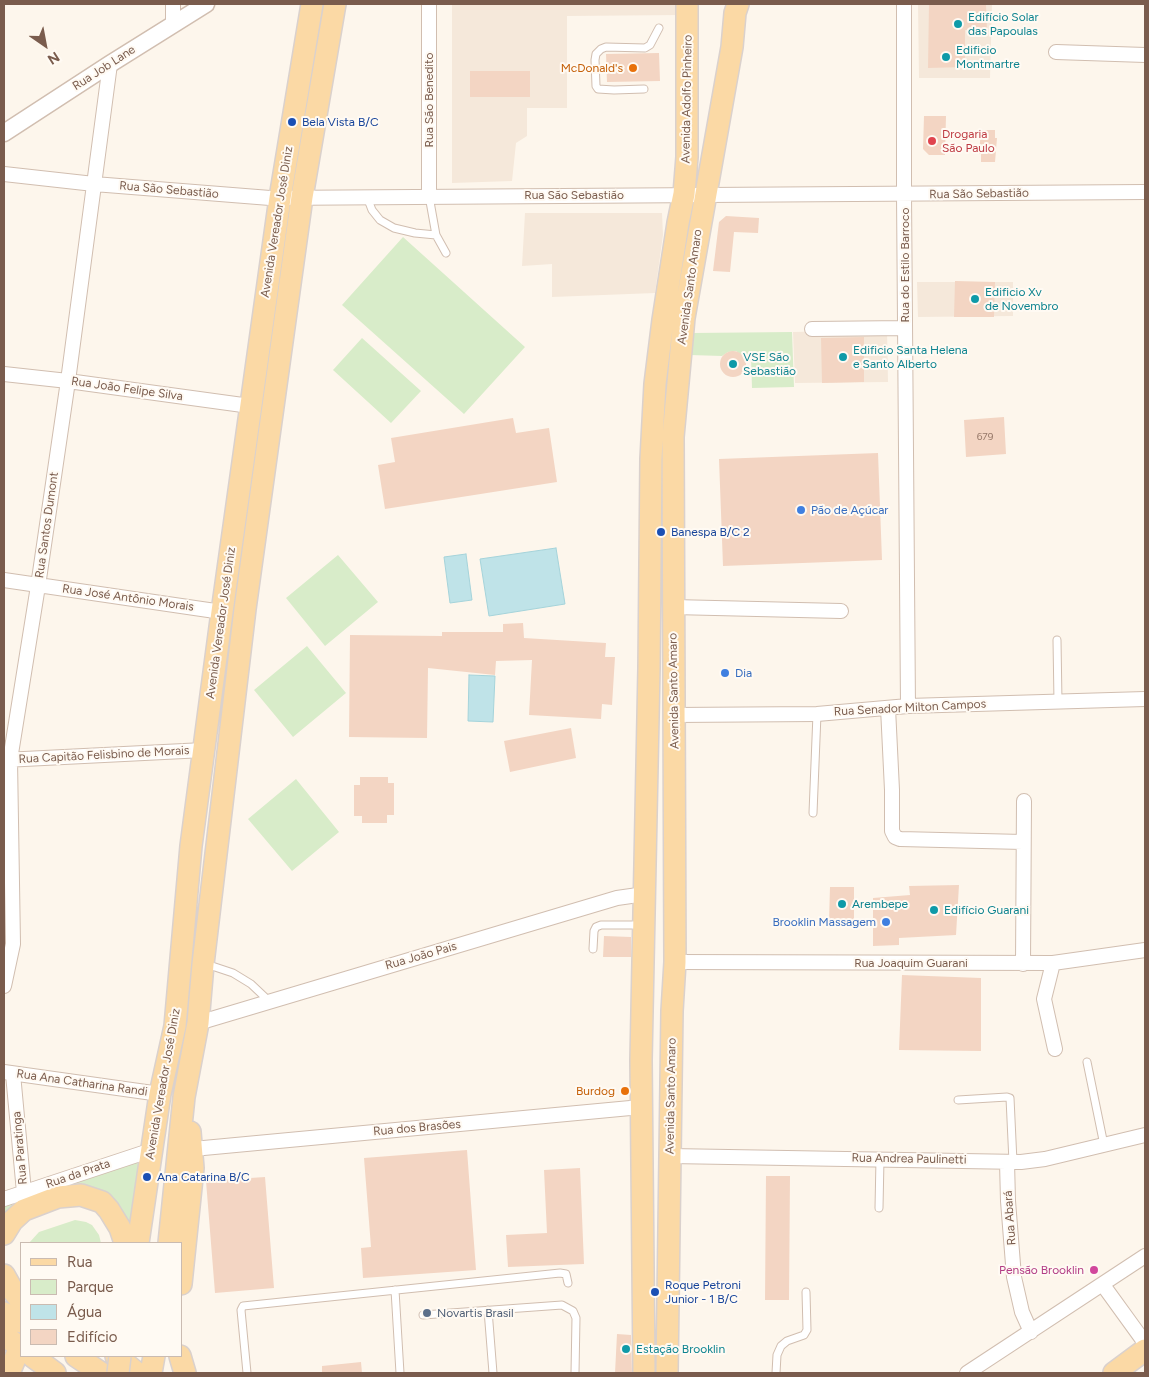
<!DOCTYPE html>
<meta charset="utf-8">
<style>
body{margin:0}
#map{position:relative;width:1149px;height:1377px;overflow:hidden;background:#fdf6ec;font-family:Figtree,sans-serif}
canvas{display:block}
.frame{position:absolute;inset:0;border:5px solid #7a5c4d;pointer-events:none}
.legend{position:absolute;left:20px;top:1242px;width:162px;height:115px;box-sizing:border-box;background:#fffaf3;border:1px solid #cabbb1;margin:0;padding:6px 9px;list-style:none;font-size:15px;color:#7a5c4d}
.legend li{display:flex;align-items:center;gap:10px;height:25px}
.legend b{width:25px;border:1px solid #cabbb1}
.north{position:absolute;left:20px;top:20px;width:50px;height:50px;-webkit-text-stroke:4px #fffaf3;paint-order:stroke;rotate:147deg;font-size:14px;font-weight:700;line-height:20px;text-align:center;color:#7a5c4d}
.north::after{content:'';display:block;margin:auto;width:18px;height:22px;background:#7a5c4d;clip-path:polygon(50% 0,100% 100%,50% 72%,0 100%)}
</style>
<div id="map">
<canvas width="1149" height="1377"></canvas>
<div class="frame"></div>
<ul class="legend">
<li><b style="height:6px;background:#fbd9a5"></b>Rua</li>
<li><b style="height:14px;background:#d8ecc9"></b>Parque</li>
<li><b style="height:14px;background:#bfe3e8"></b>Água</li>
<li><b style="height:14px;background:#f3d5c3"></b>Edifício</li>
</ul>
<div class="north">N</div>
</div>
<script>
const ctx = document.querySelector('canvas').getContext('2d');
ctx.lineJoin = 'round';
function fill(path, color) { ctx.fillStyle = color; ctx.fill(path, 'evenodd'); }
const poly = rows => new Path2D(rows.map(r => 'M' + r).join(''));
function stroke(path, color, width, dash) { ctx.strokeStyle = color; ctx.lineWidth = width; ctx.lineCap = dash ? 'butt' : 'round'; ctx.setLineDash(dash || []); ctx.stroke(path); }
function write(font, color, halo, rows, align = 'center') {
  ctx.font = font + ' Figtree,sans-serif'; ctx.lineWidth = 4; ctx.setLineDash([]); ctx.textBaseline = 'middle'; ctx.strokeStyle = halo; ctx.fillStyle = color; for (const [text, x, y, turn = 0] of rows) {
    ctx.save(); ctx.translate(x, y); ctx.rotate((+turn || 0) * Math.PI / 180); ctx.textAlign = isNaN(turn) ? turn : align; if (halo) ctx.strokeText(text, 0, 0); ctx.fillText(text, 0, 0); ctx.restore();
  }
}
const residential = poly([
 [452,4,680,4,680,15,567,16,567,108,527,108,527,136,516,143,512,181,452,183],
 [918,4,992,4,990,78,919,78],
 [525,213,662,213,663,235,655,293,552,297,552,264,522,266],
 [917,282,1013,282,1013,316,918,317],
 [887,330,888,382,795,383,793,332]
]);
const green = poly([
 [403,237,525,347,464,414,342,305],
 [792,332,794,387,752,388,751,357,744,357,736,351,728,352,722,356,690,355,692,333],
 [362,338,421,391,391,423,333,370],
 [338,555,378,602,325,646,286,598],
 [307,646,346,693,293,737,254,690],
 [296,779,339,832,292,871,248,819],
 [139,1160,142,1164,130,1223,117,1204,97,1189,71,1186,4,1219,4,1204],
 [75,1220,86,1222,92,1225,99,1235,101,1243,29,1243,39,1232]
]);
const water = poly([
 [556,548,565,604,489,616,480,559,556,548],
 [466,554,472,600,450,603,444,557,466,554],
 [469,675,495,676,493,722,468,721,469,675]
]);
const building = poly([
 [929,4,986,4,987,30,965,30,965,67,928,68],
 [659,53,660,81,607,82,606,54],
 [470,71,530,71,530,97,470,97],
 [924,116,946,116,945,155,929,155,923,149],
 [981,130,995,130,995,138,997,138,995,162,981,162,981,154,979,154],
 [726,216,759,218,758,233,734,232,730,272,713,271,719,222],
 [955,281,995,282,994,317,954,317],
 [864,337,864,382,822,383,821,338],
 '720 364a13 13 0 1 1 26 0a13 13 0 1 1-26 0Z',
 [1004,417,1006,454,966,457,964,420],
 [513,418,516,433,549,428,557,482,385,509,378,465,395,462,391,438],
 [878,453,882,560,723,566,719,459],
 [523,623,524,638,606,643,605,657,615,657,612,705,602,704,601,719,529,715,532,660,496,661,495,675,428,668,427,738,349,737,350,635,442,636,442,632,503,632,503,624],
 [571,728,576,758,510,772,504,741],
 [360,777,388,777,388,783,394,783,394,815,387,815,387,823,362,823,362,816,354,816,354,785,360,785],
 [959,885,956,935,899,938,899,945,873,946,873,898,910,895,909,886],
 [830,887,854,887,854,922,829,922],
 [604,936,631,937,631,957,603,957],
 [902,975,981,978,981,1051,899,1050],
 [467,1150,476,1270,363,1278,361,1248,371,1247,364,1158],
 [580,1168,584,1264,508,1267,506,1235,547,1233,544,1170],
 [766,1176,790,1176,789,1300,765,1300],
 [265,1177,274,1288,215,1293,206,1181],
 [617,1334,631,1335,632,1373,615,1373],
 [361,1362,362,1373,322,1373,322,1366]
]);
const service = poly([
 [644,89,614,90,598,89,596,86,595,60,596,54,601,49,606,47,645,48,650,45,659,28],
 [429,196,436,235,446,253],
 [367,197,372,210,380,220,394,228,415,233,436,235],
 [1057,640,1058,702],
 [813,813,817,714],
 [593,949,594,931,596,927,601,925,642,925],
 [206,964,233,973,251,984,269,1001],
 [1087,1062,1104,1145],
 [958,1100,1007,1097,1010,1098,1013,1162],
 [879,1208,880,1159],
 [395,1290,400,1373],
 [488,1310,493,1373],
 [423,1315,562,1305,573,1311,576,1318,575,1373],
 [247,1373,241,1310,243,1306,560,1273,566,1274,568,1283],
 [776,1373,777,1355,781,1346,787,1341,804,1335,807,1330,806,1292]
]);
const minor = poly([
 [904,4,904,195,908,706],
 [173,24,173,4],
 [1056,52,1145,55],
 [4,174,94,184,270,198,1145,192],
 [429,196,429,4],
 [812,329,905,328],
 [4,374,68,381,250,406],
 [4,580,222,612],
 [673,607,841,611],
 [888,708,892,790,892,831,895,837,900,839,1023,842],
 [675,715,817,714,908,706,1145,699],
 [4,760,204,750],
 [675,962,1053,963,1145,950],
 [1053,963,1044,999,1055,1049],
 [1023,964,1024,801],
 [4,986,13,944,10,760,38,586,68,381,110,64],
 [198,1023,617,898,645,894],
 [4,1072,160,1094],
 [13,1074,24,1192],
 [193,1149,641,1107],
 [670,1156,1021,1162,1045,1159,1145,1135],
 [1007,1162,1008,1201,1014,1277,1022,1312,1031,1332],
 [4,1199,152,1150],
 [1103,1285,1145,1343],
 [967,1373,1145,1256]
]);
const tertiary = poly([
 [4,133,110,64,206,4]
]);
const primary = poly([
 [4,1234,12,1221,24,1210,58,1197,81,1195,102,1202,109,1210,120,1228,125,1243],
 [138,1243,160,1094,175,1026,191,846,222,612,280,198,312,4],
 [169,1243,184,1097,198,1023,203,964,245,609,302,197,335,4],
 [4,1275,13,1291,21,1301],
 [181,1284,193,1168,190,1132],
 [4,1313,21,1322],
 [4,1335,21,1348],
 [32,1356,55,1373],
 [76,1356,101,1373],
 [116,1356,137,1373],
 [180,1356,185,1373],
 [9,1373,20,1347],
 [151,1373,154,1356],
 [644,1373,641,1060,649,668,651,459,655,384,663,320,678,223,684,194,687,157,687,4],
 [667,1373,672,1011,675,962,673,437,684,318,732,47,735,13,738,4],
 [1114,1373,1145,1350]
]);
const primaryBridge = poly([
 [118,1373,120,1356]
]);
const markers = [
 [958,24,5,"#0f9aa8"],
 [946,57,5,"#0f9aa8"],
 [633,68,5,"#e8710a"],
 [292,122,5,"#1a4fb4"],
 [932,141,5,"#e0444e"],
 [975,299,5,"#0f9aa8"],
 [843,357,5,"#0f9aa8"],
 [733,364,5,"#0f9aa8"],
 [801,510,5,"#3f7fe0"],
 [661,532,5,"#1a4fb4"],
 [725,673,5,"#3f7fe0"],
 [842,904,5,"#0f9aa8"],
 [934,910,5,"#0f9aa8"],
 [886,922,5,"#3f7fe0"],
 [625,1091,5,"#e8710a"],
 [147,1177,5,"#1a4fb4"],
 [1094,1270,5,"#d1479c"],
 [655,1292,5,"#1a4fb4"],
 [427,1313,5,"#5c6f8a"],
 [626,1349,5,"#0f9aa8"]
];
const numberNames = [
 ["679",985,437]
];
const cultureNames = [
 ["Edifício Solar",968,17],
 ["das Papoulas",968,31],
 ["Edificio",956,50],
 ["Montmartre",956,64],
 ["Edificio Xv",985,292],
 ["de Novembro",985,306],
 ["Edificio Santa Helena",853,350],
 ["e Santo Alberto",853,364],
 ["VSE São",743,357],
 ["Sebastião",743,371],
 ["Arembepe",852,904],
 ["Edifício Guarani",944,910],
 ["Estação Brooklin",636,1349]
];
const streetNames = [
 ["Rua Job Lane",104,68,-33],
 ["Avenida Adolfo Pinheiro",687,99,-89],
 ["Rua São Benedito",429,100,-90],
 ["Rua São Sebastião",169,190,5],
 ["Rua São Sebastião",979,194,-1],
 ["Rua São Sebastião",574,195],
 ["Avenida Vereador José Diniz",277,222,-81],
 ["Rua do Estilo Barroco",905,265,-90],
 ["Avenida Santo Amaro",690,287,-82],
 ["Rua João Felipe Silva",127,389,8],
 ["Rua Santos Dumont",47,525,-82],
 ["Rua José Antônio Morais",128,598,8],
 ["Avenida Vereador José Diniz",221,623,-82],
 ["Avenida Santo Amaro",674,691,-91],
 ["Rua Senador Milton Campos",910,708,-3],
 ["Rua Capitão Felisbino de Morais",104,755,-3],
 ["Rua João Pais",421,956,-16],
 ["Rua Joaquim Guarani",911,963],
 ["Rua Ana Catharina Randi",82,1083,8],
 ["Avenida Vereador José Diniz",163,1084,-80],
 ["Avenida Santo Amaro",671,1096,-89],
 ["Rua dos Brasões",417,1128,-5],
 ["Rua Paratinga",20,1148,-95],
 ["Rua Andrea Paulinetti",909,1159,1],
 ["Rua da Prata",78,1174,-19],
 ["Rua Abará",1010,1218,-94]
];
const foodNames = [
 ["McDonald's",623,68],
 ["Burdog",615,1091]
];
const transitNames = [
 ["Bela Vista B/C",302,122],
 ["Banespa B/C 2",671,532],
 ["Ana Catarina B/C",157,1177],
 ["Roque Petroni",665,1285],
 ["Junior - 1 B/C",665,1299]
];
const healthNames = [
 ["Drogaria",942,134],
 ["São Paulo",942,148]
];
const shopNames = [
 ["Pão de Açúcar",811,510],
 ["Dia",735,673],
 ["Brooklin Massagem",876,922,"right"]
];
const hotelNames = [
 ["Pensão Brooklin",1084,1270]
];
const serviceNames = [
 ["Novartis Brasil",437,1313]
];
fill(residential, '#f5e8da');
fill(green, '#d8ecc9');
fill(water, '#bfe3e8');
stroke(water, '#a5d3da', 1);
fill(building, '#f3d5c3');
stroke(service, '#d1beb0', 9);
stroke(minor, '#d1beb0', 16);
stroke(tertiary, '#d1beb0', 19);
stroke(primary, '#dad1cd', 24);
stroke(service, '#fff', 7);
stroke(minor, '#fff', 14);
stroke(tertiary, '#fff', 16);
stroke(primary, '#fbd9a5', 21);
stroke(primaryBridge, '#dad1cd', 24, []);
stroke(primaryBridge, '#fbd9a5', 21);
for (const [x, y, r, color] of markers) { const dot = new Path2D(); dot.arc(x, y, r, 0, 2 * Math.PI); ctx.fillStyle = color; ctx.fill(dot); stroke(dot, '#fffaf3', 2); }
write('10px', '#987a6a', null, numberNames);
write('12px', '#0d838f', '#fffaf3', cultureNames, 'left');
write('12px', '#7a5c4d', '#fffaf3', streetNames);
write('12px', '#c56008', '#fffaf3', foodNames, 'right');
write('12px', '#164399', '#fffaf3', transitNames, 'left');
write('12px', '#be3a42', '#fffaf3', healthNames, 'left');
write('12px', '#366cbe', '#fffaf3', shopNames, 'left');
write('12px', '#b23c85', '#fffaf3', hotelNames, 'right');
write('12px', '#4e5e75', '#fffaf3', serviceNames, 'left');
</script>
